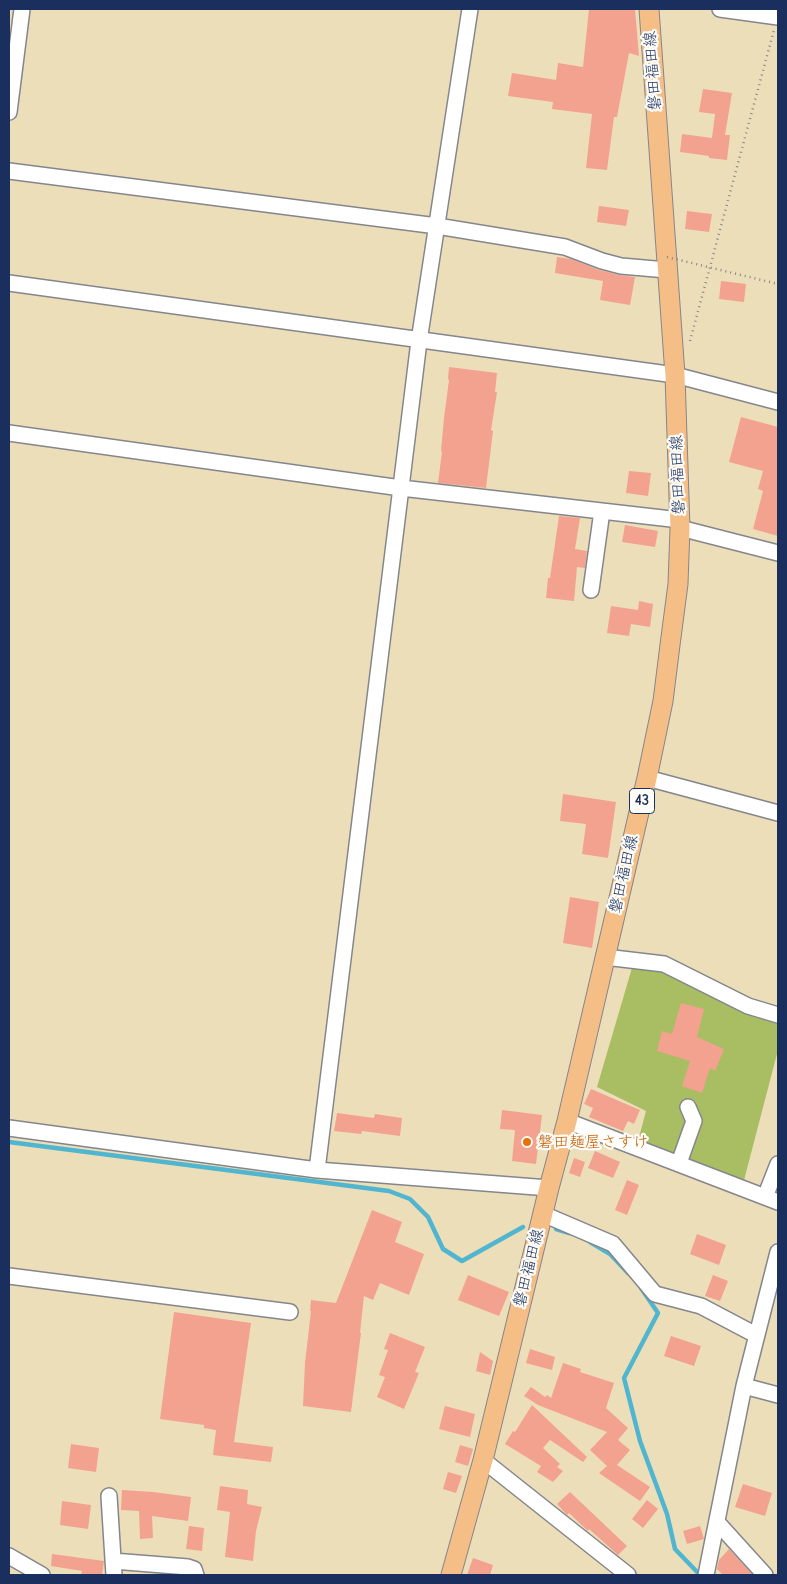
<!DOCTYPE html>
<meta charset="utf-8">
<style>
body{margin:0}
#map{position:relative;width:787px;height:1584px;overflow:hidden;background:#eddeba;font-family:"Comic Neue",sans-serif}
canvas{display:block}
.frame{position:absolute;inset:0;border:10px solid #1b2f5e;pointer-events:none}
</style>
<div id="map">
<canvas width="787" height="1584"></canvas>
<div class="frame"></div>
</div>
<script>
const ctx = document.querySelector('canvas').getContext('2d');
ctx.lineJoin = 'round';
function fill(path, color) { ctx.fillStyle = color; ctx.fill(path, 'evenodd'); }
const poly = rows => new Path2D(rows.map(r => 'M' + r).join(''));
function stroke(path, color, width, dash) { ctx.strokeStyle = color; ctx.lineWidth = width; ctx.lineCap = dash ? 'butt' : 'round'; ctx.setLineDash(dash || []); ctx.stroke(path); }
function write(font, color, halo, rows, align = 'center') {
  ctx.font = font + ' "Comic Neue","Klee One",sans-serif'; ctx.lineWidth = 4.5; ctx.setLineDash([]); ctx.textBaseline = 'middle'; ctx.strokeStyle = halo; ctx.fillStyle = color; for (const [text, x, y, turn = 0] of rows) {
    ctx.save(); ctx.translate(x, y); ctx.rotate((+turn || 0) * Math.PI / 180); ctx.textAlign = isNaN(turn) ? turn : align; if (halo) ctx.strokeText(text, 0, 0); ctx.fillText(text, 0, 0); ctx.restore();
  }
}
const green = poly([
 [634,961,778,1015,778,1050,742,1188,638,1141,646,1111,597,1087]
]);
const stream = poly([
 [9,1142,389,1191,410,1199,428,1217,443,1249,462,1261,523,1227],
 [556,1229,569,1233],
 [590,1242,610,1254,628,1273],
 [641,1288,658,1313,624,1378,640,1441,667,1514,675,1549,700,1575]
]);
const building = poly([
 [589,9,635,9,639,56,629,53,617,117,614,117,607,170,586,168,592,114,552,109,553,102,508,96,512,73,556,80,558,63,583,67],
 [703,89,732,93,725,135,730,135,727,160,709,158,709,156,680,152,682,134,712,138,715,114,699,112],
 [599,206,629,210,626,226,597,222],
 [687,211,712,214,709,232,685,229],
 [557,257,571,259,599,270,619,275,635,277,630,305,600,300,603,281,555,273],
 [721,281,746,284,744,302,719,299],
 [449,367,497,373,495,392,497,392,491,430,493,431,486,488,438,483,442,452,441,451,444,418,449,380,448,379],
 [741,417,778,427,778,536,753,529,763,491,758,489,763,471,729,462],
 [629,471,651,473,648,496,626,493],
 [559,516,580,518,575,549,587,551,585,568,577,567,574,601,546,598,548,578,550,578],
 [625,525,658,531,655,547,622,542],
 [639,601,653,604,650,627,631,624,629,636,607,633,611,606,638,610],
 [563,794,616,802,608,858,582,854,586,824,560,821],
 [570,897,599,902,592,948,563,943],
 [681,1003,704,1009,697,1037,724,1049,715,1071,710,1068,702,1093,682,1086,690,1061,657,1051,662,1031,672,1034],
 [591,1089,640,1110,634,1124,628,1121,623,1131,589,1117,593,1108,584,1104],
 [502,1110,542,1115,536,1164,512,1161,515,1130,500,1129],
 [337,1113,374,1118,375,1114,402,1118,400,1136,362,1131,361,1134,334,1131],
 [595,1151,620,1162,613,1178,588,1168],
 [574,1158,585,1162,580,1177,569,1173],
 [627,1180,639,1185,627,1215,615,1210],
 [372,1210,402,1222,395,1242,424,1254,409,1295,380,1283,373,1300,364,1296,360,1333,361,1333,351,1412,303,1406,305,1363,311,1311,310,1311,311,1300,336,1303],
 [697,1234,726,1245,719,1265,690,1254],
 [468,1275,509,1292,499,1316,458,1300],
 [713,1275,728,1281,720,1301,705,1296],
 [174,1312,251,1323,234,1442,273,1447,271,1462,213,1455,216,1430,204,1428,204,1425,160,1419],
 [390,1333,425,1347,415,1372,419,1373,404,1409,377,1397,385,1377,379,1375,388,1350,384,1349],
 [671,1336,701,1346,694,1366,664,1356],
 [530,1349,555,1357,552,1370,526,1363],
 [480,1352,493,1361,490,1375,476,1371],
 [563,1363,581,1369,580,1372,614,1383,606,1408,628,1428,618,1440,630,1450,617,1465,650,1487,640,1501,599,1473,607,1466,590,1450,607,1432,538,1405,524,1396,531,1387,545,1397,547,1395,551,1398],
 [532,1405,587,1457,583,1462,550,1440,543,1448,560,1464,557,1467,563,1471,553,1482,537,1472,541,1466,505,1444,513,1431,515,1432],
 [445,1406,475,1414,470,1437,439,1429],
 [71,1444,99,1448,96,1472,68,1468],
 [460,1445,473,1449,468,1466,455,1462],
 [448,1472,462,1476,456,1493,443,1489],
 [743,1484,772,1493,765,1516,735,1507],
 [220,1486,248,1490,247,1504,262,1507,256,1531,253,1561,225,1557,230,1512,217,1510],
 [122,1490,153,1492,191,1497,188,1521,152,1516,153,1538,140,1539,139,1511,121,1510],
 [570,1492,627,1546,618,1555,589,1529,588,1531,569,1513,567,1515,557,1504],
 [647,1500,658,1509,643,1528,632,1519],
 [62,1501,91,1505,88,1529,60,1525],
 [189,1526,204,1528,202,1551,186,1549],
 [700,1526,704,1539,687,1544,683,1531],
 [729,1549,753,1575,723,1575,717,1569,719,1560],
 [52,1554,104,1561,102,1575,81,1575,82,1571,51,1566],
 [473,1558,493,1565,490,1575,467,1575]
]);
const path = poly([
 [690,341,774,30]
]);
const minor = poly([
 [720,9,778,17],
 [9,112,22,9],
 [9,171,437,226,565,247,602,261,621,266,667,270],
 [9,283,675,375,778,402],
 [9,433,401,488,680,520],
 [680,528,778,553],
 [591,590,602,511],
 [647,778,778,813],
 [605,957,664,964,748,1006,778,1015],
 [567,1121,778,1202],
 [9,1128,317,1170,549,1188],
 [679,1163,694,1121,688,1107],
 [317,1170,419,341,470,9],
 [765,1197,778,1164],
 [543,1214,613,1244,655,1294,701,1306,756,1335],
 [9,1276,290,1312],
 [744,1386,778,1395],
 [483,1460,628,1575],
 [109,1496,114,1575],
 [717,1522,765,1575],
 [9,1556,42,1575],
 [113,1561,188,1567,194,1569,196,1575],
 [706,1575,744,1386,778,1252]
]);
const major = poly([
 [451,1575,483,1460,549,1188,567,1121,647,778,663,701,670,645,678,584,680,528,675,375,649,9]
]);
const pathBridge = poly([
 [667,257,778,284]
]);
const markers = [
 [527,1142,5,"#e8710a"]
];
const shields = [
 [642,801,25]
];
const shieldNames = [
 ["43",642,801]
];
const streetNames = [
 ["磐田福田線",653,71,-94],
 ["磐田福田線",678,475,-92],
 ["磐田福田線",624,874,-77],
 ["磐田福田線",529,1268,-76]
];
const foodNames = [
 ["磐田麺屋さすけ",537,1142]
];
fill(green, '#a9be63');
stroke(stream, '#50b5cf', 4.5);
fill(building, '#f2a28f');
stroke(minor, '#84868c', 18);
stroke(major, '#84868c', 21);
stroke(path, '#84868c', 2.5, [1, 4]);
stroke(minor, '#fff', 15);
stroke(major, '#f6be87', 19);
stroke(pathBridge, '#84868c', 2.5, [1, 4]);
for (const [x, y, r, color] of markers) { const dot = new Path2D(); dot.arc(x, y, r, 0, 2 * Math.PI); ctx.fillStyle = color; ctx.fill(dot); stroke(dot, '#fdfcf7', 2); }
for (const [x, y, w] of shields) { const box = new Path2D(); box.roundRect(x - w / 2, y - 12.5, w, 25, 4); ctx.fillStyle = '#fdfcf7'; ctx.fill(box); stroke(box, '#1b2f5e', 1); }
write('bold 15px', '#1b2f5e', null, shieldNames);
write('16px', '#1b2f5e', '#fdfcf7', streetNames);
write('16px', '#c56008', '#fdfcf7', foodNames, 'left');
</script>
